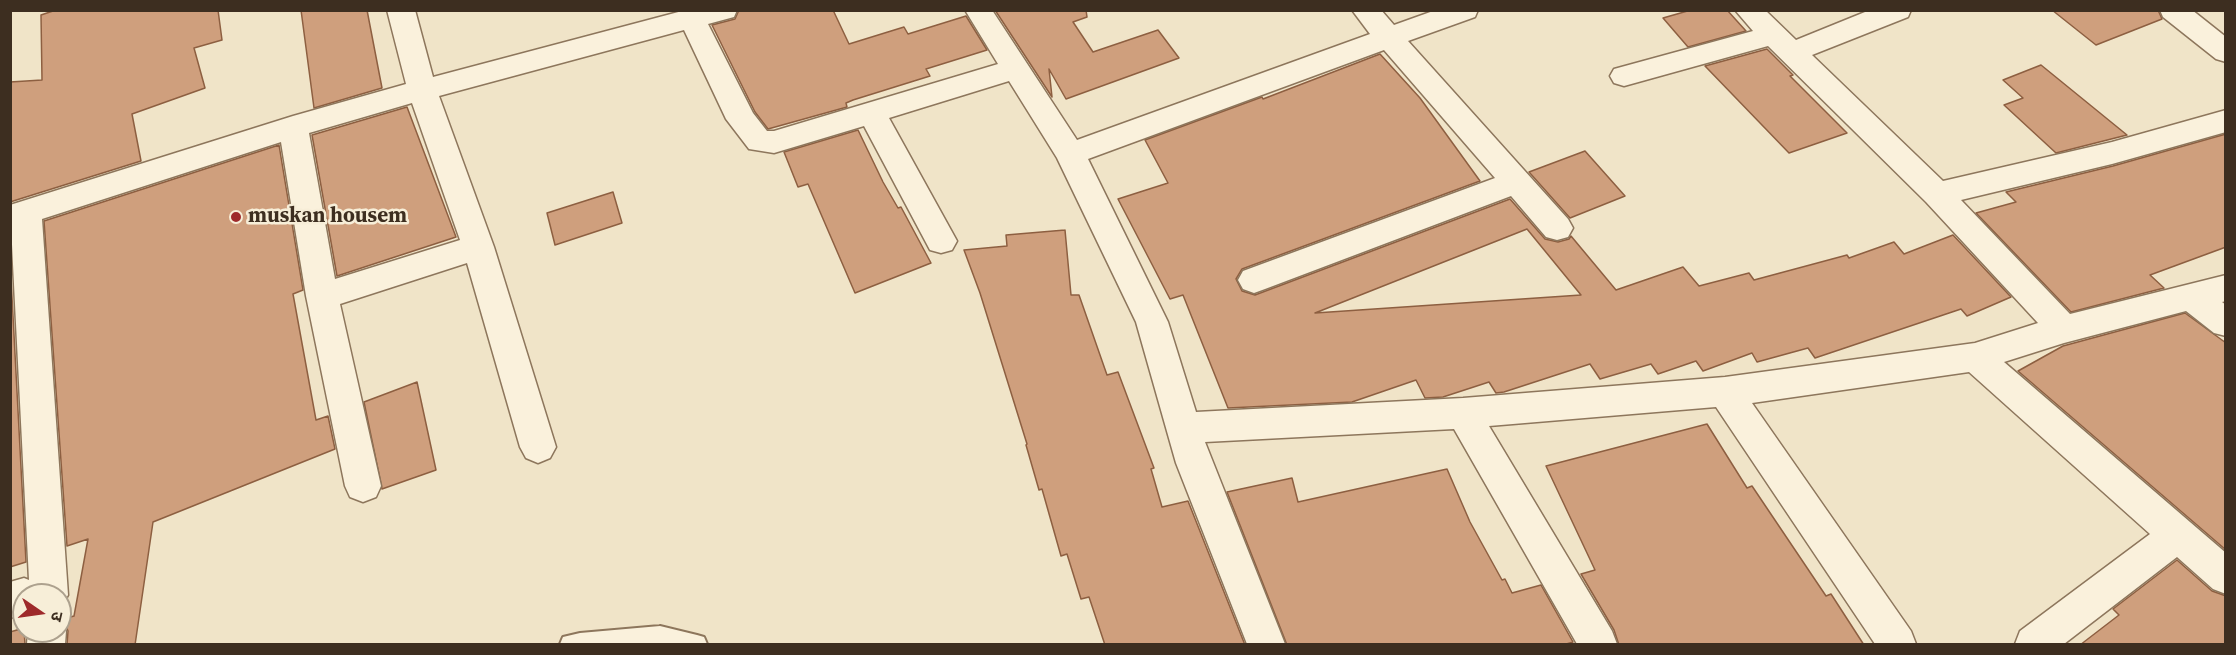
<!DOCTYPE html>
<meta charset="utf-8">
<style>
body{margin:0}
#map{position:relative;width:2236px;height:655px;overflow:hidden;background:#f0e4c8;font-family:"Source Serif 4","Noto Sans Devanagari",serif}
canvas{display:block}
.frame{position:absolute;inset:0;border:12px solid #3d2e20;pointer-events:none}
.north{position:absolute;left:12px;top:583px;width:60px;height:60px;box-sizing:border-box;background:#f7eed8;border:2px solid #ada18e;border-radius:50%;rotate:103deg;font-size:16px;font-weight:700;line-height:24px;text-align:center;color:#3d2e20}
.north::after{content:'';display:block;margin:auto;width:21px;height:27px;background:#9e2a2b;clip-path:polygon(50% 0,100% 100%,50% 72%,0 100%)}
</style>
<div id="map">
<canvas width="2236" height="655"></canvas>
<div class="frame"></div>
<div class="north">उ</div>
</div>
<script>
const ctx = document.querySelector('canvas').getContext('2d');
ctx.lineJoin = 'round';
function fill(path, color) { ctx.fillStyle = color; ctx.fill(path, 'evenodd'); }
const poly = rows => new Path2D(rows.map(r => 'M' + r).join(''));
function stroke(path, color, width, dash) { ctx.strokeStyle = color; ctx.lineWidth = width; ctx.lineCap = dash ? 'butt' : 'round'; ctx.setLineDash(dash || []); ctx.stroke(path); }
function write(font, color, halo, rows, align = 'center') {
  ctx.font = font + ' "Source Serif 4",serif'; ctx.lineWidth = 5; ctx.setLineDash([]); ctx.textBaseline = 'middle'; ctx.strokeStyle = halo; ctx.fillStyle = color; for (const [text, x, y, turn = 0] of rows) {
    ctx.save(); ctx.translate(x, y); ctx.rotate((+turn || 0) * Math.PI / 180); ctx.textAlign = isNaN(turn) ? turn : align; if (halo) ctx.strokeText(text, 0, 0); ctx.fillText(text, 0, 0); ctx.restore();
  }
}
const building = poly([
 [56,10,218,10,222,40,194,48,205,88,132,114,141,161,10,202,10,82,42,80,41,15,56,10],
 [301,10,367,10,382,88,314,108,301,10],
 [739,10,833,10,849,44,904,27,908,34,966,16,987,50,926,69,930,76,853,100,846,103,847,107,768,129,755,112,712,25,735,19,739,10],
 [995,10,1086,10,1087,17,1073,22,1093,52,1158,30,1179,58,1066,99,1049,69,1052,97,995,10],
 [1691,10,1727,10,1746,31,1688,47,1663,18,1691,10],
 [2052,10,2158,10,2162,19,2096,45,2052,10],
 [1767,49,1793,75,1790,76,1847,133,1789,153,1705,66,1767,49],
 [1380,54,1420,98,1480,181,1242,269,1236,279,1242,291,1255,295,1510,199,1545,239,1558,242,1569,239,1571,236,1616,290,1683,267,1699,286,1749,273,1754,280,1847,255,1849,258,1894,242,1904,254,1953,235,2011,297,1967,316,1961,309,1815,358,1808,348,1757,362,1752,353,1703,371,1696,361,1658,374,1651,364,1600,379,1590,364,1504,392,1496,393,1489,382,1443,397,1425,398,1416,380,1352,402,1228,408,1183,295,1170,299,1118,199,1168,183,1145,140,1262,97,1263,99,1380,54],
 [1527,229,1581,295,1315,313,1527,229],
 [2041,65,2127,135,2056,153,2004,105,2023,98,2003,80,2041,65],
 [407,107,456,237,337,276,312,135,407,107],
 [858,130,883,182,898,208,901,207,931,263,855,293,808,184,798,187,784,152,858,130],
 [2226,134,2226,247,2150,275,2164,288,2071,312,1976,213,2016,202,2006,192,2113,166,2226,134],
 [279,145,303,290,293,294,316,420,328,416,335,449,153,522,135,645,67,645,68,631,63,619,74,616,88,539,67,546,44,221,279,145],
 [1585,151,1625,196,1570,218,1529,172,1585,151],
 [613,192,622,223,555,245,547,213,613,192],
 [1065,230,1071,295,1079,295,1107,375,1118,372,1154,468,1151,469,1162,507,1188,501,1245,645,1105,645,1089,597,1081,599,1067,554,1061,556,1042,489,1039,490,1026,445,1027,444,980,293,964,250,1007,246,1006,235,1065,230],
 [10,259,26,562,10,567,10,259],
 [2185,313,2226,343,2226,550,2018,371,2063,346,2185,313],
 [417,382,436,470,382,489,364,402,417,382],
 [1707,424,1747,488,1752,486,1826,596,1831,594,1864,645,1619,645,1614,630,1581,574,1595,570,1546,466,1707,424],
 [1447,469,1470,522,1502,580,1505,579,1512,593,1541,585,1573,642,1563,645,1287,645,1227,492,1292,478,1298,502,1447,469],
 [2177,560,2212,591,2226,596,2226,645,2080,645,2119,615,2113,609,2177,560],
 [24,628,25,645,10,645,10,632,24,628]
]);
const service = poly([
 [660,626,697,635,704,637,707,644,560,644,563,637,580,633,660,626]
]);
const minor = poly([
 [387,10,415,10,433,77,686,10,737,10,734,17,708,24,753,113,767,131,774,131,998,64,965,10,992,10,1077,140,1370,34,1352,10,1381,10,1394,25,1436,10,1478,10,1475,17,1408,41,1568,219,1573,228,1568,237,1557,240,1546,237,1511,196,1265,289,1254,293,1243,289,1238,280,1243,271,1495,178,1384,50,1088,159,1168,322,1196,412,1463,398,1725,377,1975,343,2038,323,1926,202,1768,46,1624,86,1614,83,1610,76,1614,69,1753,31,1735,10,1765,10,1796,40,1870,10,1911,10,1908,17,1812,55,1943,181,2112,142,2226,110,2226,132,2112,164,1961,200,2070,314,2226,275,2226,301,2222,302,2226,305,2226,336,2214,333,2186,311,2064,343,2004,362,2226,553,2226,594,2213,589,2177,557,2064,644,2015,644,2020,631,2150,534,1969,372,1752,403,1911,631,1916,644,1875,644,1716,407,1489,426,1612,631,1617,644,1577,644,1454,429,1205,442,1285,644,1247,644,1176,463,1136,322,1057,158,1009,81,889,118,957,241,952,250,941,253,930,250,864,126,774,153,749,149,726,119,684,30,439,96,494,247,556,447,550,458,538,463,526,458,520,447,467,263,340,304,381,486,376,497,363,502,350,497,345,486,306,296,281,142,42,219,68,595,60,609,60,595,24,595,24,614,10,618,10,582,24,578,29,580,10,205,293,116,406,84,387,10],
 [412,103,460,240,335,279,309,133,412,103],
 [2160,10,2192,10,2226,37,2226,62,2216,59,2163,17,2160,10],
 [60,618,66,631,65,644,27,644,28,631,60,631,60,618]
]);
const markers = [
 [236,217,6,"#9e2a2b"]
];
const poiNames = [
 ["muskan housem",248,217]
];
fill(building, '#cf9f7d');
stroke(building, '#8d5f41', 1.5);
stroke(service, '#8d765c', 4);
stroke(minor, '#8d765c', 3);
fill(service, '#faf1dc');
fill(minor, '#faf1dc');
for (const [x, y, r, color] of markers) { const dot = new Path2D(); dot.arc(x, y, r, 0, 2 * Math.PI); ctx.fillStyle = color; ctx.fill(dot); stroke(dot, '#f7eed8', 2); }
write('bold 21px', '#3d2e20', '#f7eed8', poiNames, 'left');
</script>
